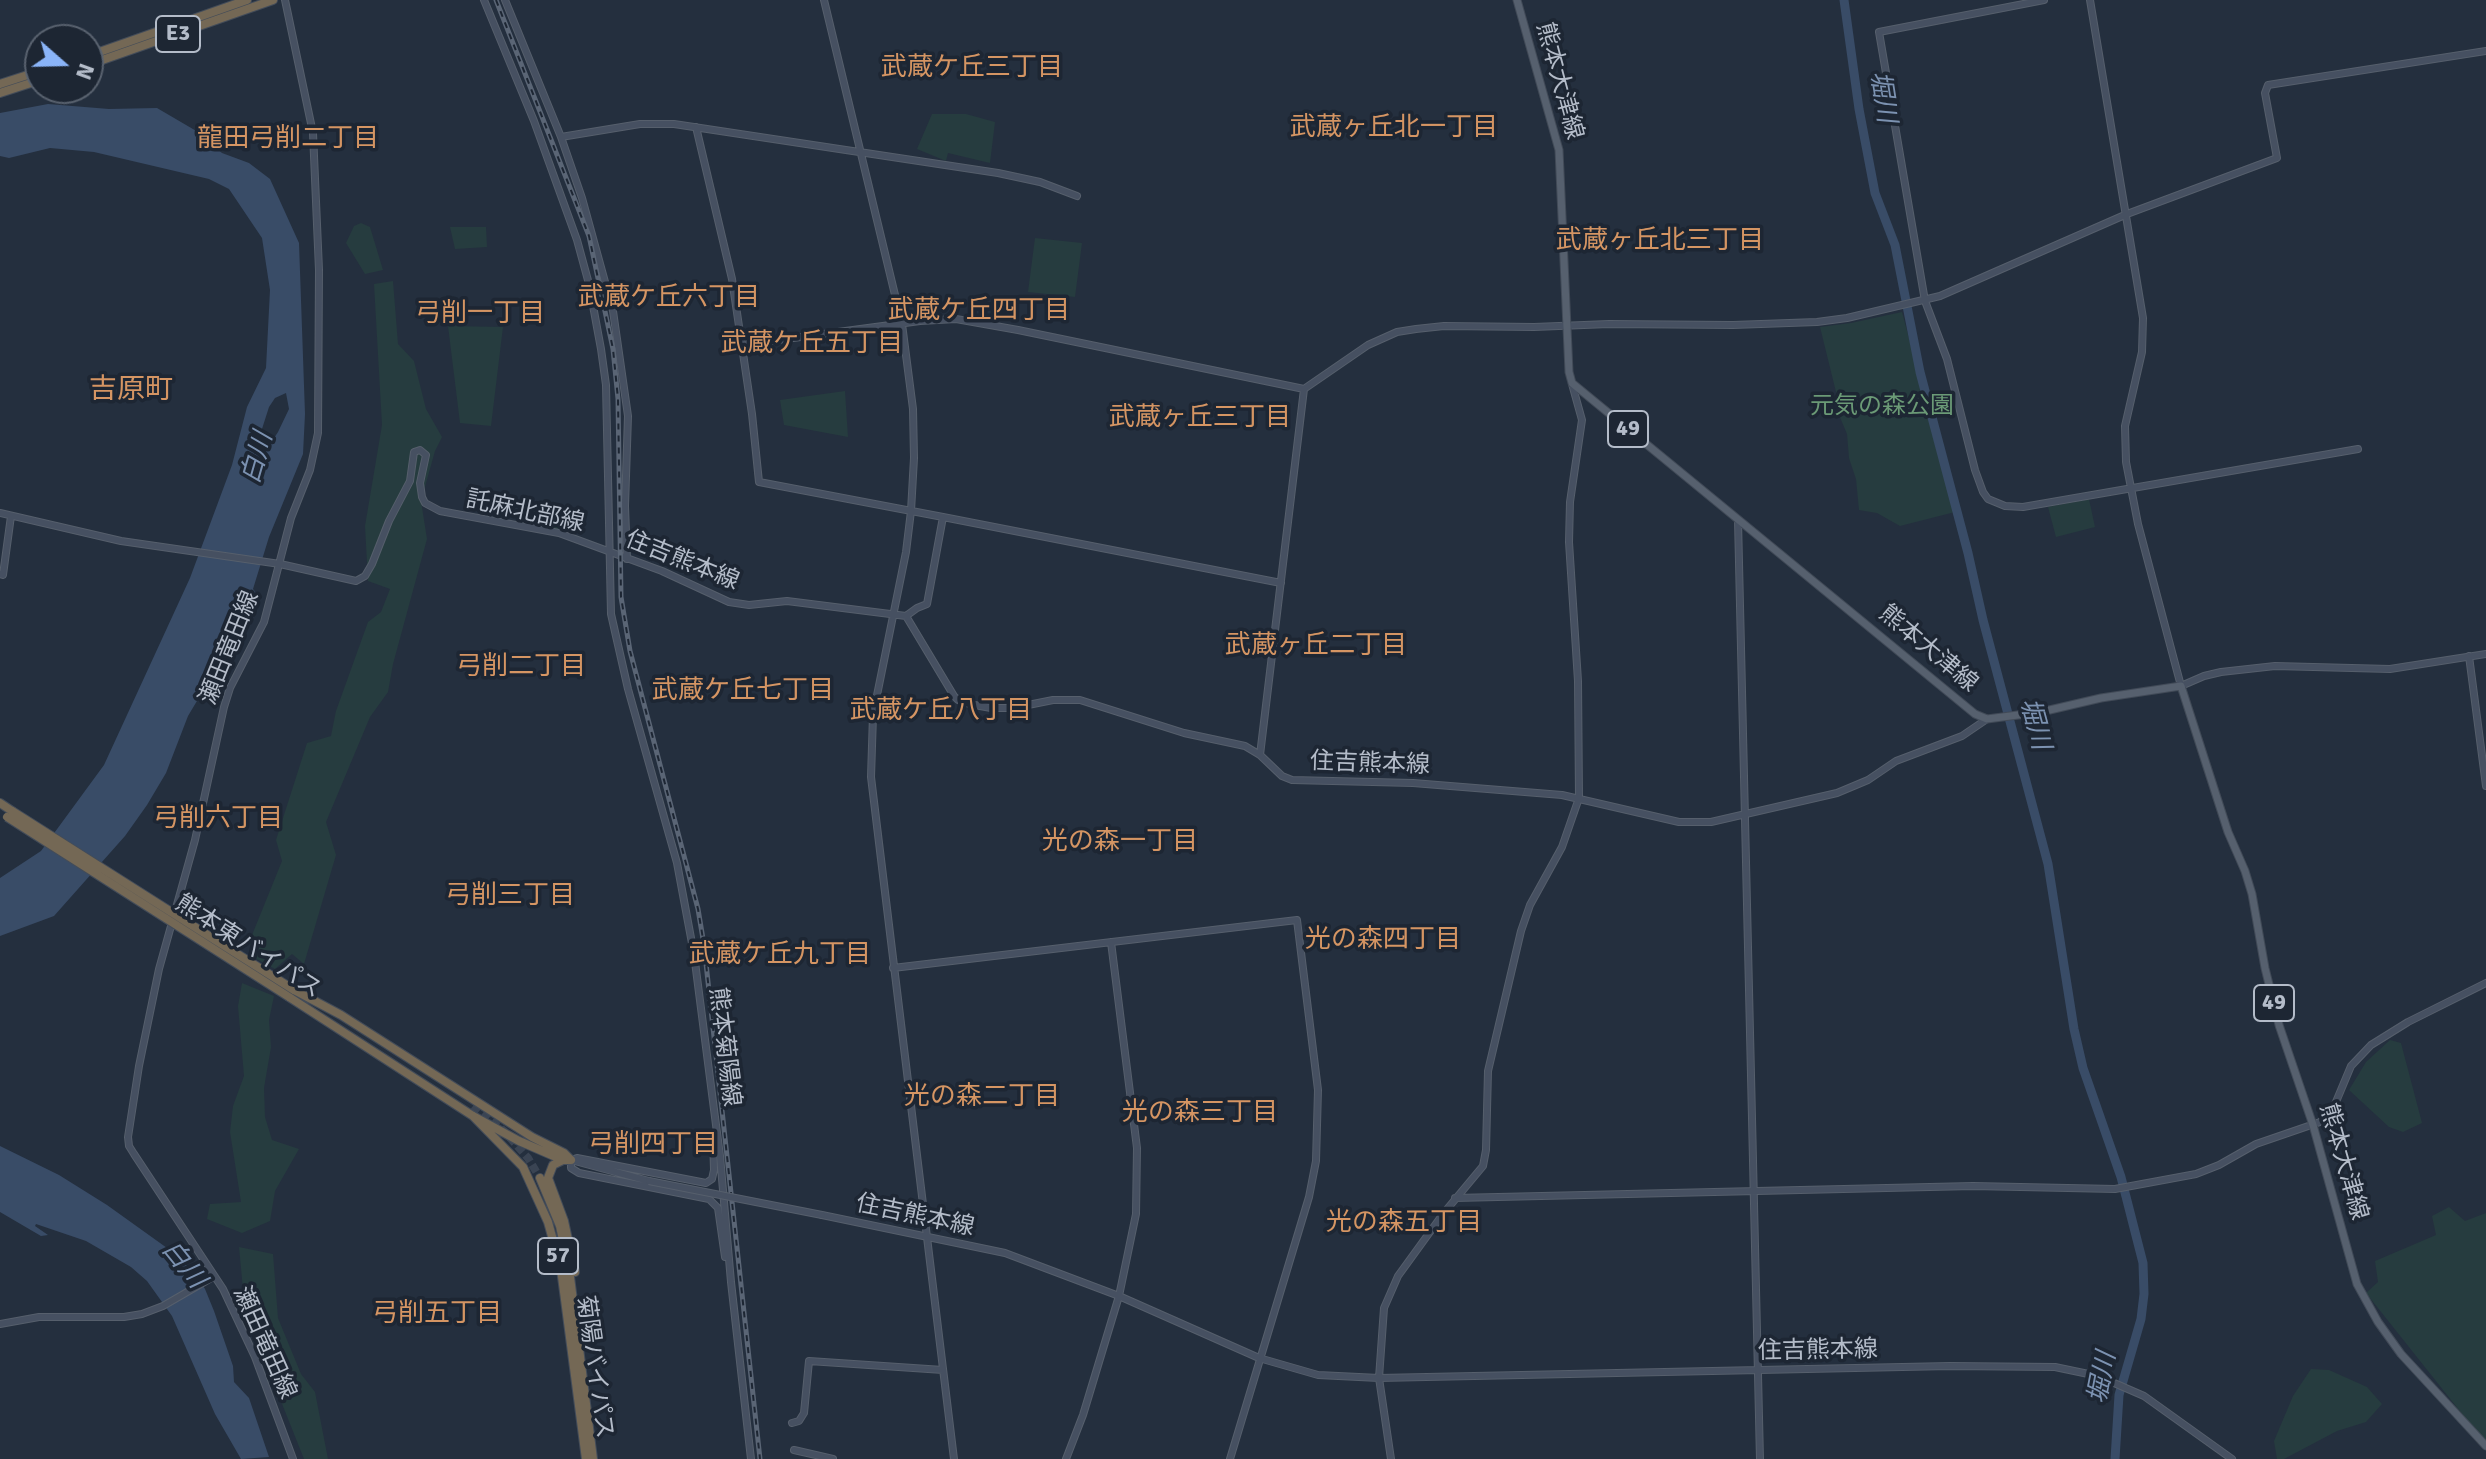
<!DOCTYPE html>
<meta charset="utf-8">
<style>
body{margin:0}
#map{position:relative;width:2486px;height:1459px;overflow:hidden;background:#242f3e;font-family:Signika,sans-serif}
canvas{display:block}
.north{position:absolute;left:24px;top:24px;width:80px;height:80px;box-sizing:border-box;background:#1d2633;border:2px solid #59626f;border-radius:50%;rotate:110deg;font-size:22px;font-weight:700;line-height:32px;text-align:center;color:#b4bcc9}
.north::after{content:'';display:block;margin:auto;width:28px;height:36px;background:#8ab4f8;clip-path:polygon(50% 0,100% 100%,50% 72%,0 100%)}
</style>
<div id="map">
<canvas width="2486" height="1459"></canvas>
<div class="north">N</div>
</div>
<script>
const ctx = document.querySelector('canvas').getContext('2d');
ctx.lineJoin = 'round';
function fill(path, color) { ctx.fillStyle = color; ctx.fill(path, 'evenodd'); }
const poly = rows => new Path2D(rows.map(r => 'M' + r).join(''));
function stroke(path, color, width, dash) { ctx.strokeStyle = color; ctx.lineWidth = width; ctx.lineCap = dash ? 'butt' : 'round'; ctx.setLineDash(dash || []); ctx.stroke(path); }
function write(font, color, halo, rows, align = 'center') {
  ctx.font = font + ' Signika,"Noto Sans JP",sans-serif'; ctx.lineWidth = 7; ctx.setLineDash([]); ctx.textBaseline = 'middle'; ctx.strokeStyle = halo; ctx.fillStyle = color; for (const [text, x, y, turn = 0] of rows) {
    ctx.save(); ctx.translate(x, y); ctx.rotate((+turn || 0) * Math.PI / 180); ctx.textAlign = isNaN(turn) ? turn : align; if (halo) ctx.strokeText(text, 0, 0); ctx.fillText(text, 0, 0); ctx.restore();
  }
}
const green = poly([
 [932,114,966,114,995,122,990,163,948,153,946,161,917,149],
 [361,223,370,227,383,270,365,274,346,243,354,226],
 [450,227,486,227,487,247,455,249],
 [1035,238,1082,243,1075,297,1028,292],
 [393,281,398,344,414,361,426,409,442,437,435,451,421,501,427,539,393,664,388,692,370,717,326,822,336,855,304,964,292,954,275,969,251,956,250,940,282,861,276,840,307,743,331,736,336,711,368,622,381,612,390,589,368,581,365,526,382,425,374,284],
 [1902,312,1955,512,1900,526,1877,513,1859,510,1856,479,1849,458,1847,434,1839,415,1836,392,1820,327,1851,323],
 [448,326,503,327,491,426,460,423],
 [845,391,848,437,784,425,780,400],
 [2089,499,2095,527,2056,537,2048,507],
 [528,502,568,506,564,530,527,526],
 [242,983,274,996,269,1020,271,1047,264,1088,265,1117,272,1140,299,1149,275,1191,270,1221,242,1233,207,1219,210,1204,241,1202,230,1132,233,1106,244,1076,238,1006],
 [2390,1040,2401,1043,2422,1123,2403,1132,2389,1127,2349,1090,2366,1062],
 [2449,1207,2465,1221,2486,1213,2486,1444,2366,1293,2378,1282,2375,1261,2436,1235,2432,1216],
 [239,1247,273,1254,278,1318,301,1374,315,1392,328,1459,304,1459,245,1311],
 [2311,1369,2329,1370,2367,1387,2382,1404,2366,1422,2337,1431,2284,1459,2277,1459,2274,1441,2293,1396]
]);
const water = poly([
 [48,104,109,109,157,108,198,132,222,153,249,163,270,179,299,243,305,414,303,454,269,537,253,589,259,597,188,716,166,773,147,805,125,836,54,916,0,936,0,878,41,851,104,765,190,578,232,465,247,407,266,368,270,290,262,238,229,189,209,179,94,152,50,148,9,158,0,156,0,113],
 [286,393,289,409,278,432,263,455,254,454,269,407,275,398],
 [0,1146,59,1175,107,1205,174,1253,196,1275,205,1289,214,1311,233,1366,234,1382,249,1398,269,1457,241,1459,215,1414,172,1316,147,1281,131,1267,86,1241,36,1224,35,1226,48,1235,41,1236,0,1212]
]);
const river = poly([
 [1844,0,1859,109,1875,193,1895,245,1920,372,1968,553,1983,620,2048,864,2074,1029,2083,1068,2121,1177,2143,1263,2144,1294,2141,1319,2119,1395,2115,1459]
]);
const highwayTunnel = poly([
 [473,1106,504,1131,528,1158,540,1178]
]);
const secondary = poly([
 [285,0,313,133,319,270,318,433,310,470,291,518,264,622,230,688,224,707,195,840,159,969,139,1066,128,1137,129,1146,134,1154,223,1289,255,1357,293,1459],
 [484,0,534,121,577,240,589,284,601,349,606,385,611,614,628,689,677,863,694,954,720,1156,731,1282,751,1459],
 [505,0,561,137,582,198,613,311,628,416,625,506,627,559],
 [824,0,902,324,913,409,914,458,911,511,906,552,873,715,871,777,954,1459],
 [2044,0,1879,32,1925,301,1947,359,1975,470,1983,492,1988,499,2005,506,2023,507,2358,449],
 [2090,0,2143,318,2142,352,2125,426,2126,462,2138,524,2181,686,2204,676,2221,672,2275,666,2390,669,2486,654],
 [696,127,732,279,752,414,759,482,943,517],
 [561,137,640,124,674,124,998,173,1040,182,1077,196],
 [741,345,920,321,956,319,1018,330,1304,389,1368,345,1397,332,1416,329,1444,326,1534,327,1609,324,1733,325,1817,322,1847,318,1940,296,2127,214,2277,158,2265,93,2268,85,2486,51],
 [0,513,121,541,280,564,356,581,365,576,372,564,389,521,410,481,414,452,420,450,426,455,420,483,422,497,425,503,440,511,559,533,662,571,729,602,749,605,787,601,906,616,954,696,958,700,969,704,991,708,1013,708,1053,700,1080,700,1184,733,1245,746,1260,755,1282,776,1292,780,1413,783,1562,795,1679,822,1711,822,1837,793,1868,780,1896,761,1962,736,1987,719],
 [1738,520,1760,1459],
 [0,574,3,575,11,516],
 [906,616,917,608,927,604,943,517,1281,583],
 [2469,656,2486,786],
 [1260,755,1304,389],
 [893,968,1297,920,1318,1090,1316,1161,1309,1197,1230,1459],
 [571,1160,571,1168,579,1173,709,1199,718,1208,725,1257],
 [571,1160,577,1158,706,1183,712,1179,714,1170,713,1136],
 [571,1160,649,1181],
 [1455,1198,1973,1186,2115,1189,2196,1174,2219,1165,2256,1144,2320,1122,2333,1109,2351,1066,2371,1045,2408,1022,2486,983],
 [822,1215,1005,1253,1119,1296,1259,1358,1318,1375,1379,1378,1950,1366,2055,1367,2098,1376,2144,1396,2232,1459],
 [0,1324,39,1317,124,1317,142,1314,163,1306,213,1277],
 [792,1423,799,1421,804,1413,809,1361,943,1370],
 [794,1450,833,1459],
 [1066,1459,1083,1415,1119,1296,1136,1214,1137,1148,1111,942],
 [1391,1459,1379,1378,1384,1308,1398,1276,1443,1214,1483,1166,1486,1150,1488,1071,1521,931,1530,905,1562,847,1579,798,1578,681,1569,542,1570,502,1582,420,1572,384]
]);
const primary = poly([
 [1517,0,1559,150,1569,372,1572,383,1975,714,1987,719,2041,712,2101,698,2181,686,2228,832,2245,871,2252,894,2265,968,2279,1025,2313,1125,2357,1284,2378,1322,2401,1354,2486,1446]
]);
const highway = poly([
 [88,56,247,0],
 [88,65,273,0],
 [0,84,40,71],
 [0,93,40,80],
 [0,803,12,811],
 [294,990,341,1015,532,1137,564,1153,571,1160],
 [289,997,473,1116,519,1141,563,1160,571,1160],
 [473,1116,523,1167,548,1222,561,1269,586,1459],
 [563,1160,553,1165,548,1178,564,1221,575,1272],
 [540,1178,560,1226,569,1269,593,1459]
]);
const rail = poly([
 [496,0,589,236,613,349,618,399,621,597,630,651,698,909,704,945,760,1459]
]);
const secondaryBridge = poly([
 [649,1181,822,1215]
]);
const highwayBridge = poly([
 [12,811,294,990],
 [7,817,289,997]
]);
const shields = [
 [178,34,44],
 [1628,429,40],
 [2274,1003,40],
 [558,1256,40]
];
const shieldNames = [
 ["E3",178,34],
 ["49",1628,429],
 ["49",2274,1003],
 ["57",558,1256]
];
const streetNames = [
 ["熊本大津線",1559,81,75],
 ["託麻北部線",525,512,12],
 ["住吉熊本線",682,561,22],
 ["瀬田竜田線",230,648,-68],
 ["熊本大津線",1928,649,40],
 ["住吉熊本線",1370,764,2],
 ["熊本東バイパス",248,947,33],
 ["熊本菊陽線",724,1047,83],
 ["熊本大津線",2343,1162,74],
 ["住吉熊本線",915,1216,12],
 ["瀬田竜田線",264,1343,66],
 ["住吉熊本線",1818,1351,-1],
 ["菊陽バイパス",594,1367,82]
];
const parkNames = [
 ["元気の森公園",1882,407]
];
const neighbourhoodNames = [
 ["武蔵ケ丘三丁目",972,68],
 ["武蔵ヶ丘北一丁目",1394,128],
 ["龍田弓削二丁目",288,139],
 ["武蔵ヶ丘北三丁目",1660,241],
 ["武蔵ケ丘六丁目",669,298],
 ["武蔵ケ丘四丁目",979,311],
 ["弓削一丁目",480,314],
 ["武蔵ケ丘五丁目",812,344],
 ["武蔵ヶ丘三丁目",1200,418],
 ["武蔵ヶ丘二丁目",1316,646],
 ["弓削二丁目",521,667],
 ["武蔵ケ丘七丁目",743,691],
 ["武蔵ケ丘八丁目",941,711],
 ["弓削六丁目",218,819],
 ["光の森一丁目",1120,842],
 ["弓削三丁目",510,896],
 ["光の森四丁目",1383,940],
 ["武蔵ケ丘九丁目",780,955],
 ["光の森二丁目",982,1097],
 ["光の森三丁目",1200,1113],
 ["弓削四丁目",653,1145],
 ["光の森五丁目",1404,1223],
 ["弓削五丁目",437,1314]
];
const waterNames = [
 ["堀川",1882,97,81],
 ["白川",258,458,-74],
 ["堀川",2034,724,75],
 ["白川",183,1265,51],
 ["堀川",2103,1378,-79]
];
const quarterNames = [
 ["吉原町",131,391]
];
fill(green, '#263c3f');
fill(water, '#394c67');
stroke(river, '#394c67', 9);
stroke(highwayTunnel, '#3a4453', 8, [8, 4]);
stroke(secondary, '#565f6c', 8);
stroke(primary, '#414a57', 9);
stroke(highway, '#434c59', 10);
stroke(secondary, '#465061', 6);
stroke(primary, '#56606e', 7);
stroke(highway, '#746855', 8);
stroke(rail, '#5a6575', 5);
stroke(rail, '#1d2633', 2, [6]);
stroke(secondaryBridge, '#565f6c', 8, []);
stroke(highwayBridge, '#434c59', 10, []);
stroke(secondaryBridge, '#465061', 6);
stroke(highwayBridge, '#746855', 8);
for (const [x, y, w] of shields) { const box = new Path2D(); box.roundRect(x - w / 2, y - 18, w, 36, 6); ctx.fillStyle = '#1d2633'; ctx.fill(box); stroke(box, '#b4bcc9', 2); }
write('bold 22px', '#b4bcc9', null, shieldNames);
write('24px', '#b4bcc9', '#1d2633', streetNames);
write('24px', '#6b9a76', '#1d2633', parkNames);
write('26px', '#d59563', '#1d2633', neighbourhoodNames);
write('italic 26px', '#7c92b1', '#1d2633', waterNames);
write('28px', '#d59563', '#1d2633', quarterNames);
</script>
